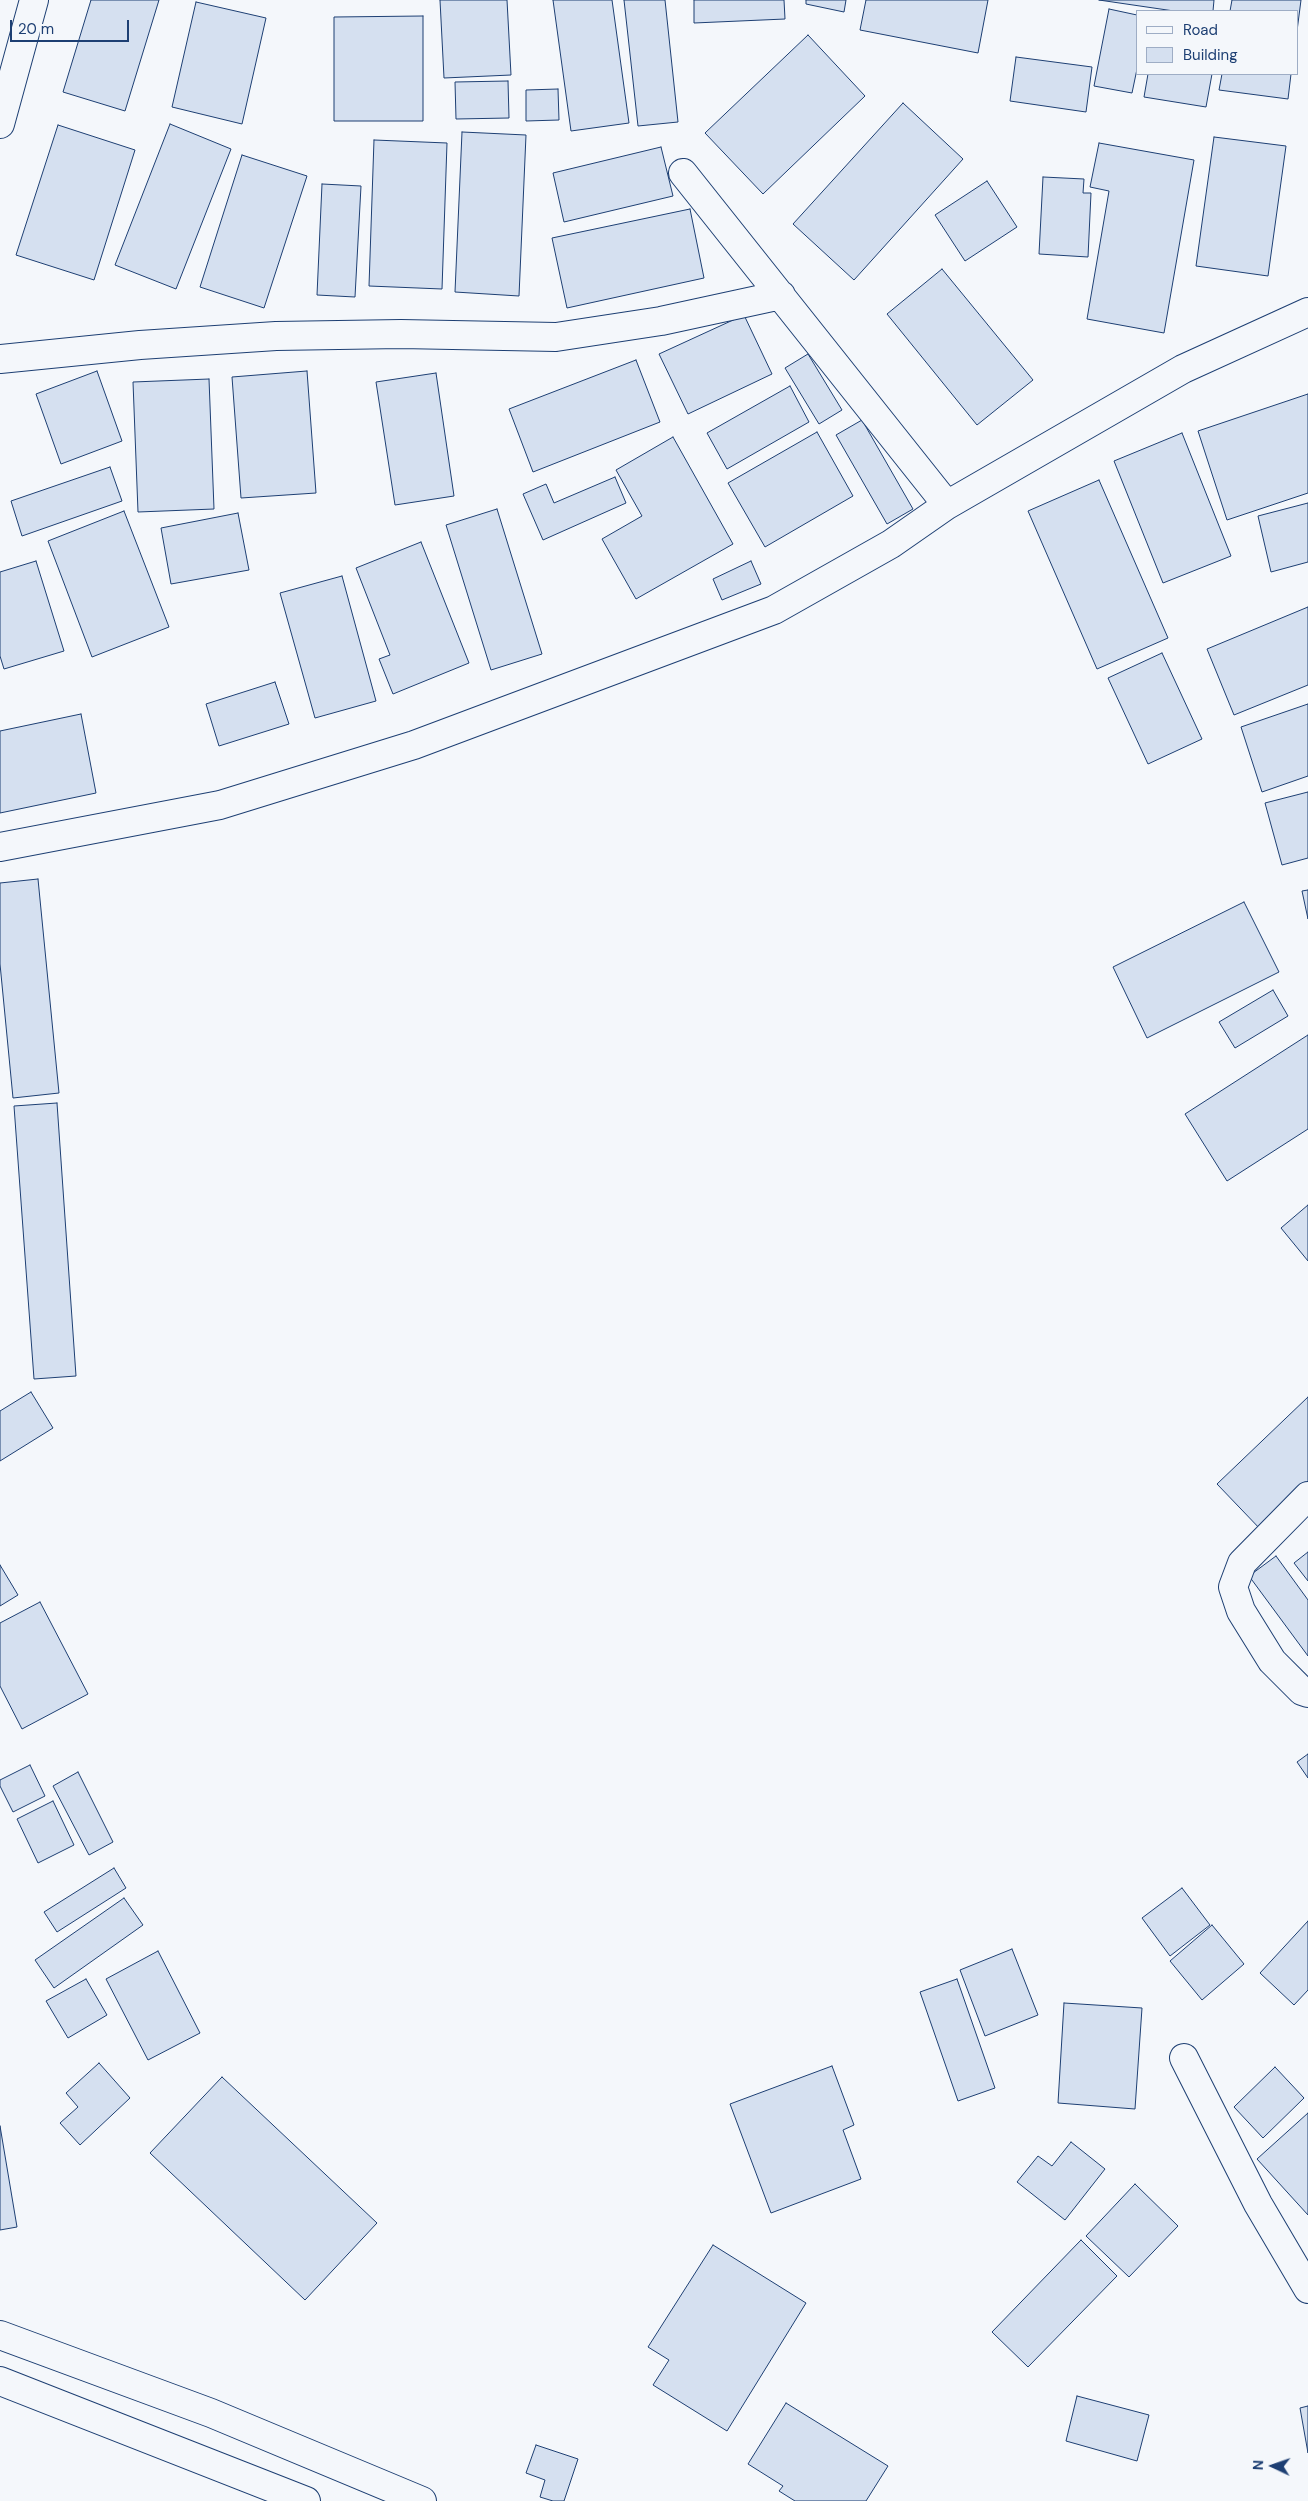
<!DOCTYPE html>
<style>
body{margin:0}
#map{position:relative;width:1308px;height:2501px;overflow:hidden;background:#f4f7fb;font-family:"DM Sans",sans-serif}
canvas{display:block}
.legend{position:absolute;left:1136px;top:10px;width:162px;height:65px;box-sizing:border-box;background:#f4f7fb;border:1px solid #9eadc5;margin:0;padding:6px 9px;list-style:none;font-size:15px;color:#1d3f73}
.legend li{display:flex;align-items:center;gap:10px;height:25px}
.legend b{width:25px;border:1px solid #9eadc5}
.north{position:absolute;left:1248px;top:2441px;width:50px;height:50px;-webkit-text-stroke:4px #f4f7fb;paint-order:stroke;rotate:273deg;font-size:14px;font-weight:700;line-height:20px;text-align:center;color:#1d3f73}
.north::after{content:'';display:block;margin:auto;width:18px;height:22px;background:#1d3f73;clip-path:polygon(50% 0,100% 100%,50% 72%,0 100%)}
.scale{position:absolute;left:10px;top:20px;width:119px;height:22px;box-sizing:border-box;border:2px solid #1d3f73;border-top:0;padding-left:6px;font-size:15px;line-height:18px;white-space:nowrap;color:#1d3f73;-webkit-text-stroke:4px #f4f7fb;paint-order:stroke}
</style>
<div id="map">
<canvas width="1308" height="2501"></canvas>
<ul class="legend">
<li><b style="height:6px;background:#f4f7fb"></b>Road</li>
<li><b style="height:14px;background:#d5e0f0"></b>Building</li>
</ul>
<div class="north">N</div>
<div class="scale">20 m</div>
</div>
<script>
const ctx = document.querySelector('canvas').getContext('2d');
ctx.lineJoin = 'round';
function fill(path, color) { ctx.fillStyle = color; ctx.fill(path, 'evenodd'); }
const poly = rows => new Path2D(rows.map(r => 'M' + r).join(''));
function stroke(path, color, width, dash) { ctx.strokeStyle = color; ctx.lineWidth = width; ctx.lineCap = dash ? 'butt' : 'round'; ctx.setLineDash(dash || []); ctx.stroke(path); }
const building = poly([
 [91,0,159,0,125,111,63,92,91,0],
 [440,0,507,0,511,75,444,78,440,0],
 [553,0,612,0,629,123,571,131,553,0],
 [624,0,665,0,678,122,638,126,624,0],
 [694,0,784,0,785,19,694,23,694,0],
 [806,0,846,0,844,12,806,4,806,0],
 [866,0,988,0,978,53,860,30,866,0],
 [1099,0,1214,0,1213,11,1174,11,1099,0],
 [1232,0,1301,0,1297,31,1297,11,1230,11,1232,0],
 [196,2,266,18,242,124,172,107,196,2],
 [1109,9,1137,15,1137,69,1132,93,1094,86,1109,9],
 [423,16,423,121,334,121,334,17,423,16],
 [808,35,865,96,763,194,705,133,808,35],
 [1016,57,1092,67,1086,112,1010,101,1016,57],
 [1148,74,1212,74,1206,107,1144,97,1148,74],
 [1222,74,1291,74,1288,99,1219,90,1222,74],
 [508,81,509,118,456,119,455,82,508,81],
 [558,89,559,120,526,121,526,90,558,89],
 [903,103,963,159,854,280,793,224,903,103],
 [170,124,231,149,176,289,115,265,170,124],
 [58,125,135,150,94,280,16,255,58,125],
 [462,132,526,135,519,296,455,292,462,132],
 [1214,137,1286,146,1268,276,1196,266,1214,137],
 [374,140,447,143,442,289,369,286,374,140],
 [1099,143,1194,160,1164,333,1087,319,1109,191,1090,187,1099,143],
 [661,147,673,196,564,222,553,173,661,147],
 [242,155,307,176,264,308,200,287,242,155],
 [1043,177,1084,179,1083,193,1091,193,1088,257,1039,254,1043,177],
 [987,181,1017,227,965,261,935,215,987,181],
 [322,184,361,186,355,297,317,295,322,184],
 [690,209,704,278,567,308,552,238,690,209],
 [942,269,1033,380,977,425,887,314,942,269],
 [744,315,772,374,688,414,659,354,744,315],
 [808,354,842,410,819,424,785,368,808,354],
 [636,360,660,422,533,472,509,409,636,360],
 [97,371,122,441,61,464,36,394,97,371],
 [307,371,316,493,241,498,232,377,307,371],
 [436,373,454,496,395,505,376,382,436,373],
 [209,379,214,509,138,512,133,382,209,379],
 [790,386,809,422,727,469,707,433,790,386],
 [1308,394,1308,493,1227,520,1198,431,1308,394],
 [862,420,913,509,887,524,836,435,862,420],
 [817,432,853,496,765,547,728,483,817,432],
 [1182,433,1231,556,1163,583,1114,461,1182,433],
 [673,437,733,544,636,599,602,539,642,516,616,470,673,437],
 [110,467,122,501,22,536,11,501,110,467],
 [615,477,626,503,543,540,523,494,546,484,554,503,615,477],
 [1099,480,1168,638,1097,669,1028,511,1099,480],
 [1308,503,1308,562,1271,572,1258,516,1308,503],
 [497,509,542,654,491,670,446,525,497,509],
 [124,511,169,627,92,657,48,541,124,511],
 [238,513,249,570,171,584,161,528,238,513],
 [421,542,469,663,393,694,379,659,390,655,356,568,421,542],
 [36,561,64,651,4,669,0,656,0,572,36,561],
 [751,561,761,584,722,600,713,579,751,561],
 [342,576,376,701,315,718,280,593,342,576],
 [1308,607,1308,685,1234,715,1207,649,1308,607],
 [1162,653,1202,739,1148,764,1108,678,1162,653],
 [275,682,289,724,219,746,206,704,275,682],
 [1308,704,1308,776,1262,792,1241,727,1308,704],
 [81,714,96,793,0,813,0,731,81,714],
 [1308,792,1308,858,1282,865,1265,803,1308,792],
 [38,879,59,1093,13,1098,0,964,0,883,38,879],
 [1308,890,1308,919,1302,891,1308,890],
 [1244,902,1279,972,1147,1038,1113,967,1244,902],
 [1273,990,1288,1016,1235,1048,1219,1022,1273,990],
 [1308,1035,1308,1129,1227,1181,1185,1114,1308,1035],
 [57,1103,76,1376,34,1379,14,1106,57,1103],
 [1308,1205,1308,1261,1281,1228,1308,1205],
 [31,1392,53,1428,0,1461,0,1411,31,1392],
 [1308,1397,1308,1489,1263,1532,1217,1484,1308,1397],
 [1308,1552,1308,1581,1294,1563,1308,1552],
 [1276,1556,1308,1600,1308,1656,1249,1576,1276,1556],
 [0,1565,18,1595,0,1606,0,1565],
 [40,1602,88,1694,22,1729,0,1686,0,1623,40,1602],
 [1308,1754,1308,1778,1297,1762,1308,1754],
 [30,1765,45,1796,13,1812,0,1786,0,1780,30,1765],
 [78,1772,113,1842,89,1855,53,1786,78,1772],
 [53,1801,74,1845,38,1863,17,1819,53,1801],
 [114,1868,126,1888,57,1932,44,1912,114,1868],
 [1182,1888,1210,1925,1170,1956,1142,1918,1182,1888],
 [124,1898,143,1925,54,1988,35,1960,124,1898],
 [1308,1921,1308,1990,1294,2005,1260,1973,1308,1921],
 [1212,1925,1244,1964,1202,2000,1170,1961,1212,1925],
 [1012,1949,1038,2015,985,2036,960,1970,1012,1949],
 [158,1951,200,2033,148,2060,106,1979,158,1951],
 [86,1979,107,2015,68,2038,46,2001,86,1979],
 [957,1979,995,2088,958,2101,920,1992,957,1979],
 [1064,2003,1142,2008,1135,2109,1058,2103,1064,2003],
 [99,2063,130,2098,80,2145,60,2123,78,2107,66,2093,99,2063],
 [832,2066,854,2125,843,2130,861,2179,771,2213,730,2104,832,2066],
 [1275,2067,1304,2098,1263,2138,1234,2107,1275,2067],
 [222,2077,377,2223,305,2300,150,2153,222,2077],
 [1308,2113,1308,2215,1257,2159,1308,2113],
 [0,2126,17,2227,0,2230,0,2126],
 [1071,2142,1105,2169,1065,2220,1017,2182,1038,2156,1052,2166,1071,2142],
 [1135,2184,1178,2226,1129,2277,1086,2236,1135,2184],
 [1081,2240,1117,2276,1028,2367,992,2332,1081,2240],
 [713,2245,806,2303,727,2431,653,2385,669,2360,648,2347,713,2245],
 [1077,2396,1149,2415,1137,2461,1066,2441,1077,2396],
 [786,2403,888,2466,866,2501,795,2501,779,2491,783,2486,748,2464,786,2403],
 [1308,2406,1308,2453,1300,2408,1308,2406],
 [536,2445,578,2459,564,2501,553,2501,540,2497,545,2480,526,2473,536,2445]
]);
const minor = poly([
 [0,124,34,0],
 [683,173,947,505],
 [0,359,140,345,276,336,401,334,556,337,661,321,781,295],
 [0,847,220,805,414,745,774,610,891,544,947,505,1183,369,1308,312],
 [1308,1496,1242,1563,1233,1587,1241,1611,1272,1661,1302,1691,1308,1693],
 [1184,2058,1258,2204,1308,2289]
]);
const secondary = poly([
 [0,2335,211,2413,422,2501],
 [0,2381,306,2501]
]);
fill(building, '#d5e0f0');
stroke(building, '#1d3f73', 1);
stroke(minor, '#1d3f73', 30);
stroke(secondary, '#1d3f73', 30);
stroke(minor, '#f4f7fb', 28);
stroke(secondary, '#f4f7fb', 28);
</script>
